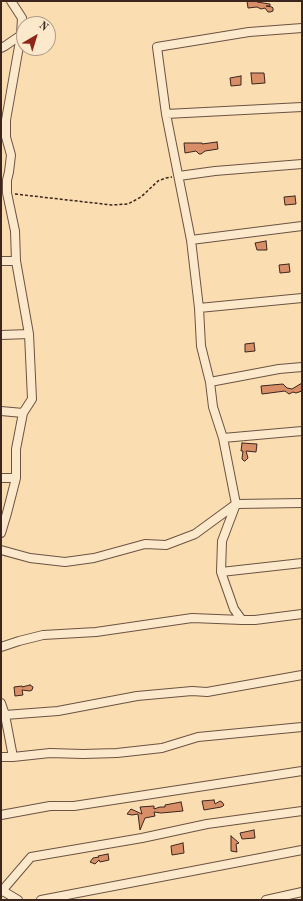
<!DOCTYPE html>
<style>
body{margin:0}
#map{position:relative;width:303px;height:901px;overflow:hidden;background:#faddb1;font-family:"Old Standard TT",serif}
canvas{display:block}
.frame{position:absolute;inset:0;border:2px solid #3c251d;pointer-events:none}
.north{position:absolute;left:16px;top:16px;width:40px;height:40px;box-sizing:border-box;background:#fce9cc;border:1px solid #af9b86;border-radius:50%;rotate:38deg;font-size:11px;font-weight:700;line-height:16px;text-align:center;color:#3c251d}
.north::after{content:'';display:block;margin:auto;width:14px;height:18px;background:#8f2418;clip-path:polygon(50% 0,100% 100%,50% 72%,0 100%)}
</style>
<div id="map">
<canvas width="303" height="901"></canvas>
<div class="frame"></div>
<div class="north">N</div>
</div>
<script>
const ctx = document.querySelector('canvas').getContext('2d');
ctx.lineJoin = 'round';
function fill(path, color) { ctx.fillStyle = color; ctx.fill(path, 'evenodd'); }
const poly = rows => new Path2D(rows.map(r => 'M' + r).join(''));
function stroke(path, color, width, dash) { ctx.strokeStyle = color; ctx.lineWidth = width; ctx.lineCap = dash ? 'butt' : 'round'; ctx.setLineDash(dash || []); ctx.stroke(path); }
const building = poly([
 [247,1,257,1,257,2,270,4,270,6,266,6,272,7,273,8,273,11,270,12,268,12,265,8,261,9,257,7,248,8,247,1],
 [251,73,264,73,265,83,252,84,251,73],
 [241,76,241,85,231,86,230,78,241,76],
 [217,142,218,149,205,151,201,154,199,154,196,151,185,153,184,143,202,143,202,144,217,142],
 [295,196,296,204,285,205,284,197,295,196],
 [266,241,267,250,257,250,255,243,266,241],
 [289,264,290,272,280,273,279,265,289,264],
 [254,343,255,351,245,352,245,344,254,343],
 [302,383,302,391,296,393,293,392,289,394,285,391,262,394,261,386,283,384,287,388,292,389,302,383],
 [242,443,257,444,256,452,246,451,248,458,245,461,244,461,242,459,243,451,241,451,242,443],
 [30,685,33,687,32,690,30,691,22,690,23,695,15,696,14,687,22,686,22,687,30,685],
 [214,800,215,804,220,801,222,802,224,805,223,806,221,807,204,810,202,801,214,800],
 [181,802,183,811,161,813,154,812,155,816,145,818,140,830,138,814,132,815,127,814,131,809,142,814,140,807,154,806,154,809,160,807,165,807,165,805,181,802],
 [254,830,255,838,242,839,240,833,254,830],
 [231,836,239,843,236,844,237,852,231,851,231,836],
 [183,843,184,853,172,855,171,846,183,843],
 [108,854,109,860,100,862,99,860,95,864,90,862,93,858,99,857,98,856,108,854]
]);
const path = poly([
 [15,194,112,205,128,204,141,197,158,181,166,178,172,177]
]);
const street = poly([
 [302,28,249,32,157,47,166,114,191,240,199,308,201,346,210,382,213,407,223,438,236,504,222,541,221,572,234,609,242,620,255,620,302,614],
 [1,48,5,46,21,35],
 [166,114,302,107],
 [179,176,215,171,302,164],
 [191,240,302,226],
 [1,261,16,261],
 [199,308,302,298],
 [1,335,29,334],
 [210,382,279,369,302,367],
 [1,411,23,413],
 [223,438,302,431],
 [1,478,16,478],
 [1,533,7,513,16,478,16,449,23,413,32,399,29,334,16,261,15,231,7,193,7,180,9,172,11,155,6,137,6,120,21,35,22,18,11,1],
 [1,550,30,558,65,562,94,558,145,544,166,545,195,534,236,504,302,503],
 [221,572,302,563],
 [1,647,19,641,43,635,96,632,192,618,242,620],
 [1,703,5,715,13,757],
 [1,715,5,715,58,711,137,696,192,691,207,692,302,675],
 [1,757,13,757,50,753,83,754,117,753,162,748,198,737,302,727],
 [1,815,50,806,74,806,302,771],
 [3,891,18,900],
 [1,892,31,857,142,838,207,824,302,811],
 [41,900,302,850],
 [266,900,302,892]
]);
fill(building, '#d88f68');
stroke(building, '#3c251d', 1);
stroke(street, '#6c5342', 10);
stroke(path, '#3c251d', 1.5, [3, 2]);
stroke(street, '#fce9cc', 8);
</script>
